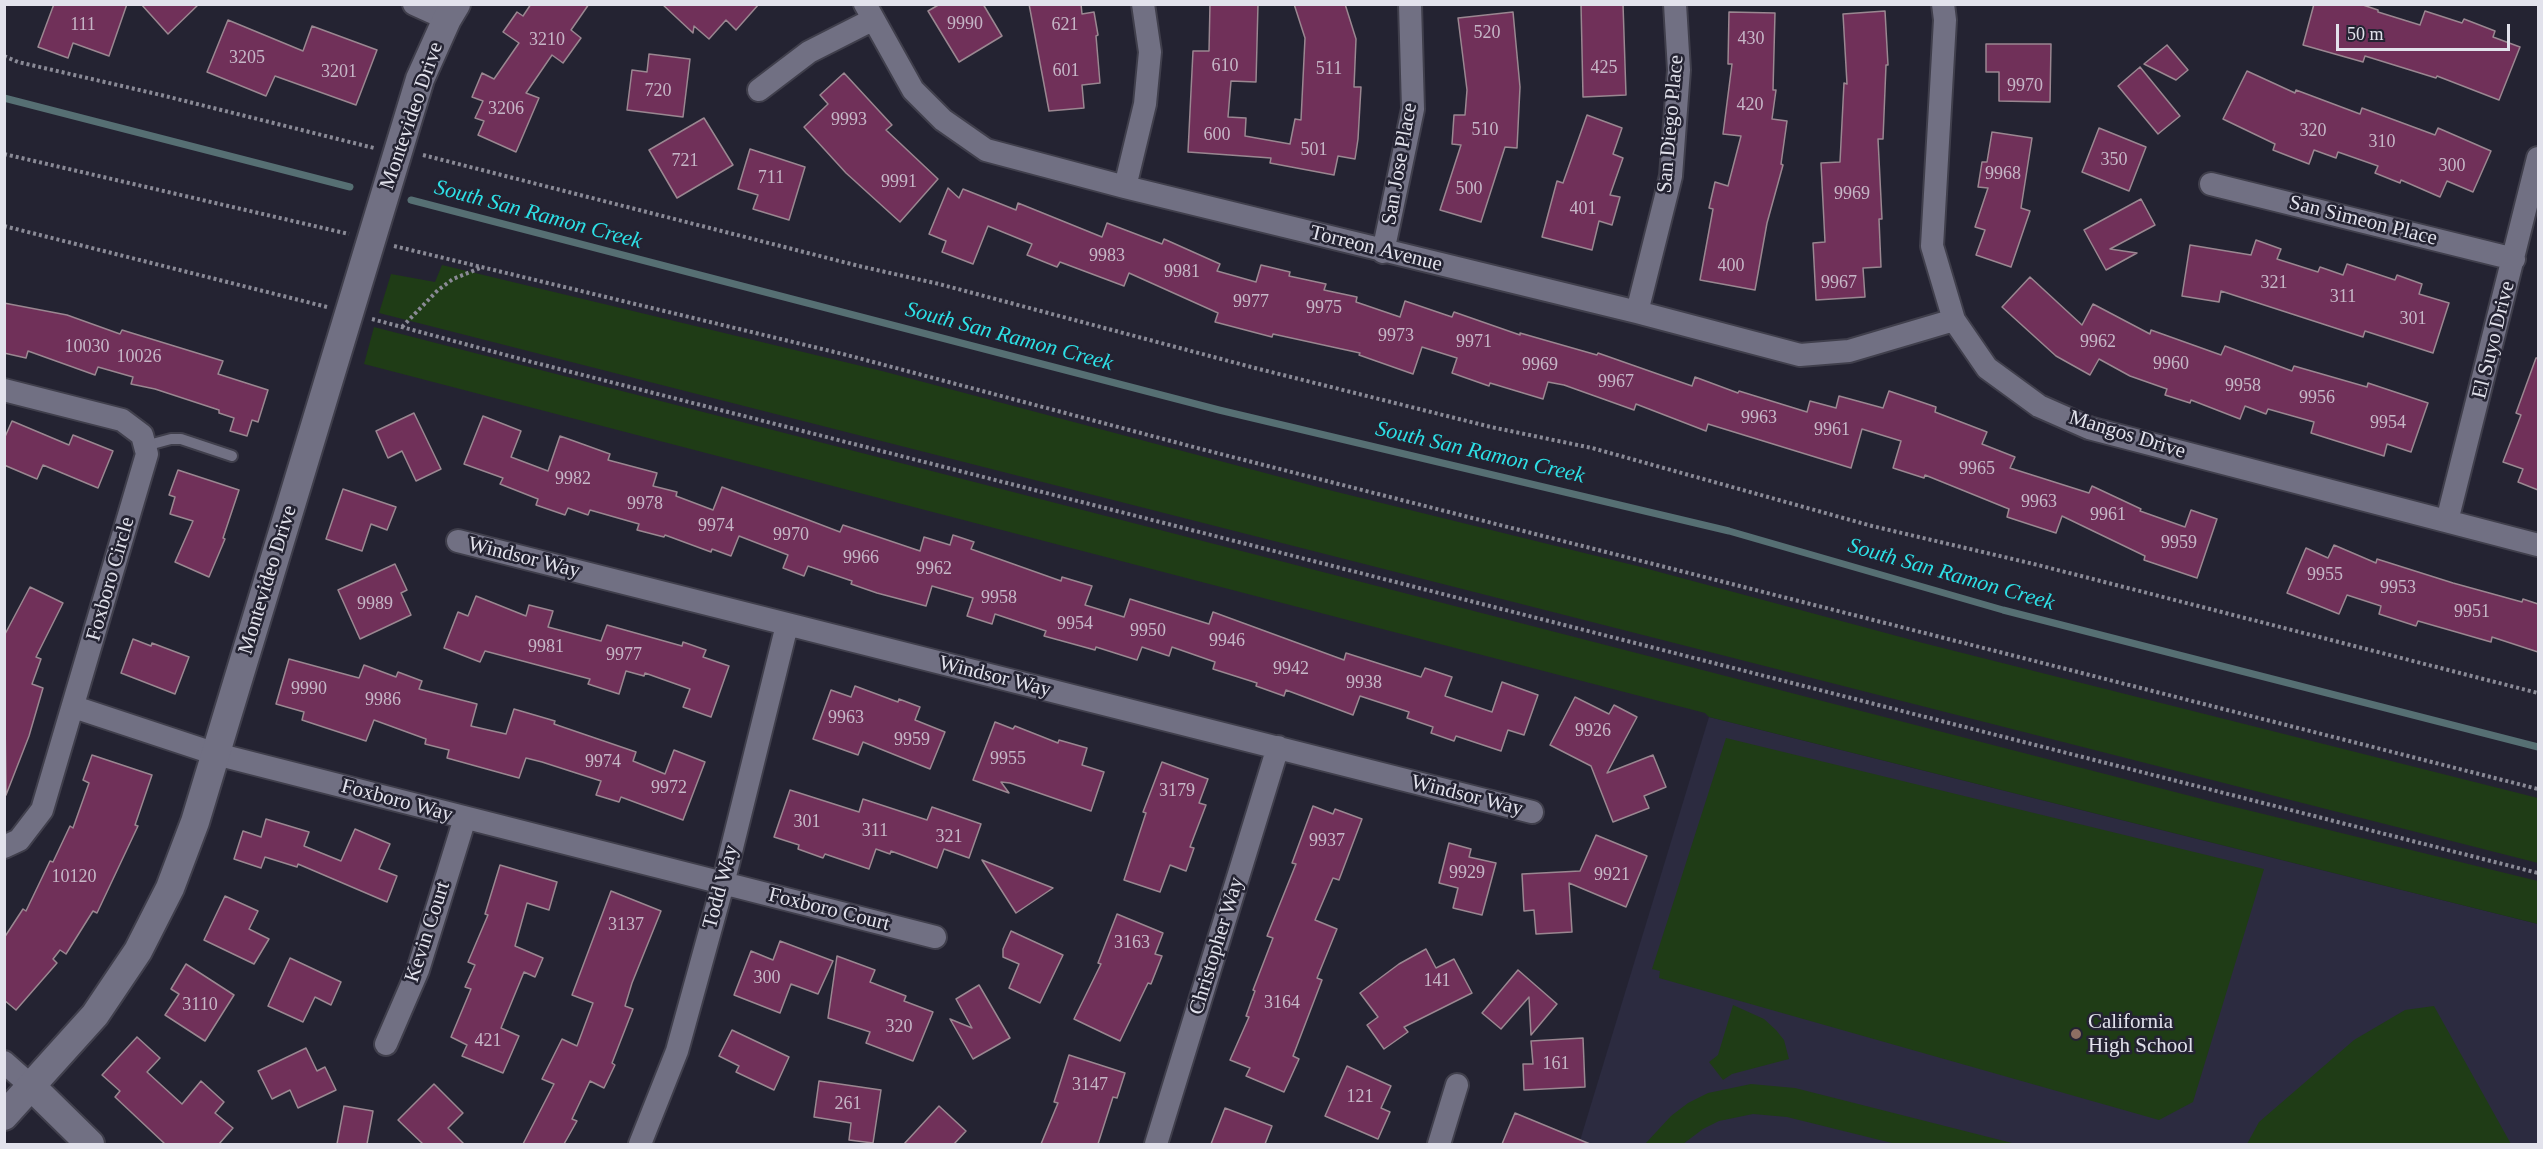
<!DOCTYPE html>
<style>
body{margin:0}
#map{position:relative;width:2543px;height:1149px;overflow:hidden;background:#242332;font-family:Georgia,serif}
canvas{display:block}
.frame{position:absolute;inset:0;border:6px solid #e2e2ec;pointer-events:none}
.scale{position:absolute;left:2336px;top:24px;width:174px;height:27px;box-sizing:border-box;border:3px solid #e2e2ec;border-top:0;padding-left:8px;font-size:18px;line-height:21px;white-space:nowrap;color:#e2e2ec;-webkit-text-stroke:4px #242332;paint-order:stroke}
</style>
<div id="map">
<canvas width="2543" height="1149"></canvas>
<div class="frame"></div>
<div class="scale">50 m</div>
</div>
<script>
const ctx = document.querySelector('canvas').getContext('2d');
ctx.lineJoin = 'round';
function fill(path, color) { ctx.fillStyle = color; ctx.fill(path, 'evenodd'); }
const poly = rows => new Path2D(rows.map(r => 'M' + r).join(''));
function stroke(path, color, width, dash) { ctx.strokeStyle = color; ctx.lineWidth = width; ctx.lineCap = dash ? 'butt' : 'round'; ctx.setLineDash(dash || []); ctx.stroke(path); }
function write(font, color, halo, rows, align = 'center') {
  ctx.font = font + ' Georgia,serif'; ctx.lineWidth = 5; ctx.setLineDash([]); ctx.textBaseline = 'middle'; ctx.strokeStyle = halo; ctx.fillStyle = color; for (const [text, x, y, turn = 0] of rows) {
    ctx.save(); ctx.translate(x, y); ctx.rotate((+turn || 0) * Math.PI / 180); ctx.textAlign = isNaN(turn) ? turn : align; if (halo) ctx.strokeText(text, 0, 0); ctx.fillText(text, 0, 0); ctx.restore();
  }
}
const built = poly([
 [1709,717,2538,924,2538,1144,1579,1144]
]);
const green = poly([
 [442,265,882,371,1329,490,1637,566,1923,643,2538,798,2538,863,379,313,391,274,435,282],
 [374,327,2202,799,2538,881,2538,924,1709,717,1705,713,364,364],
 [1726,738,2264,869,2193,1102,2159,1120,1659,978,1660,971,1652,969],
 [1733,1005,1764,1019,1776,1030,1784,1040,1789,1059,1732,1074,1723,1080,1709,1062,1718,1055],
 [2434,1006,2511,1144,2247,1144,2259,1122,2354,1040,2405,1010],
 [1751,1084,1795,1088,2016,1144,1896,1144,1787,1117,1753,1114,1719,1121,1703,1129,1683,1144,1645,1144,1671,1116,1688,1103,1708,1093]
]);
const stream = poly([
 [4,98,350,187],
 [411,200,1219,410,1729,531,2003,610,2538,747]
]);
const building = poly([
 [54,4,127,4,109,56,73,43,68,58,38,47,54,4],
 [141,4,199,4,168,34,141,4],
 [531,4,589,4,571,30,581,38,563,63,552,55,526,93,539,98,516,152,478,135,484,121,475,118,483,101,472,97,482,73,494,79,519,43,503,32,517,12,523,16,531,4],
 [662,4,759,4,736,30,726,20,709,39,694,26,693,33,662,4],
 [940,4,983,4,1002,36,959,62,928,11,940,4],
 [1029,4,1081,4,1082,14,1094,12,1098,35,1096,36,1100,83,1082,85,1084,108,1049,111,1029,4],
 [1210,4,1258,4,1256,82,1231,81,1228,117,1246,118,1245,136,1290,144,1295,119,1301,120,1305,38,1294,4,1345,4,1356,39,1354,87,1361,87,1358,139,1355,159,1338,156,1334,175,1270,163,1271,158,1188,152,1193,51,1209,51,1210,4],
 [1581,4,1623,4,1626,95,1583,97,1581,4],
 [2314,4,2360,4,2378,10,2378,12,2420,25,2425,11,2462,23,2464,19,2495,31,2493,37,2520,47,2499,100,2437,76,2436,78,2365,56,2363,62,2303,45,2314,4],
 [1885,11,1888,65,1886,65,1883,139,1878,139,1882,219,1879,219,1881,267,1863,268,1865,297,1816,300,1813,243,1825,242,1821,163,1840,162,1844,83,1847,84,1843,14,1885,11],
 [1513,12,1520,87,1517,148,1505,147,1481,222,1440,210,1461,145,1452,144,1454,115,1465,115,1467,90,1458,18,1513,12],
 [1729,12,1775,13,1773,90,1776,90,1772,119,1787,121,1781,164,1783,165,1767,223,1755,290,1700,280,1713,209,1709,208,1715,182,1728,186,1741,136,1723,134,1732,64,1728,64,1729,12],
 [228,20,303,51,312,26,377,50,356,105,275,76,266,96,207,72,228,20],
 [1986,44,2051,44,2050,102,1999,101,1999,72,1986,72,1986,44],
 [2167,45,2188,70,2176,80,2144,64,2167,45],
 [649,54,690,59,683,117,627,110,632,70,647,72,649,54],
 [2140,67,2180,116,2158,134,2118,86,2140,67],
 [2247,71,2295,93,2296,90,2360,114,2362,108,2435,135,2438,128,2491,151,2473,192,2447,181,2440,197,2401,180,2400,183,2375,173,2378,166,2338,152,2336,158,2314,150,2309,164,2273,150,2275,144,2223,119,2247,71],
 [844,73,892,125,886,130,938,179,900,222,846,173,804,127,828,104,820,95,844,73],
 [1587,115,1622,128,1613,154,1623,158,1610,195,1620,197,1612,225,1599,221,1592,250,1542,237,1557,181,1563,183,1587,115],
 [704,118,733,165,677,198,649,150,704,118],
 [2099,128,2146,147,2129,191,2082,172,2099,128],
 [1992,132,2032,138,2021,208,2030,211,2011,267,1976,255,1985,230,1975,227,1988,188,1978,187,1982,162,1987,162,1992,132],
 [750,149,805,167,789,220,753,209,758,195,738,189,750,149],
 [948,188,959,198,963,189,1016,210,1018,203,1102,237,1107,223,1162,244,1164,239,1220,264,1217,271,1256,282,1261,265,1290,272,1289,276,1326,284,1324,290,1357,297,1356,302,1400,317,1405,301,1452,317,1454,312,1520,335,1520,333,1597,355,1598,353,1692,386,1695,377,1738,393,1739,391,1807,412,1810,401,1836,408,1839,396,1883,408,1889,391,1936,407,1935,412,1987,432,1982,444,2015,457,2010,468,2089,493,2092,486,2141,509,2140,511,2185,527,2191,510,2217,519,2197,578,2144,560,2145,556,2062,516,2056,533,2007,517,2009,509,1925,475,1924,478,1893,468,1901,441,1862,429,1851,468,1708,424,1706,431,1636,404,1634,410,1564,385,1548,382,1543,399,1490,383,1489,386,1452,373,1457,358,1422,347,1413,374,1359,355,1360,353,1273,334,1272,337,1215,322,1218,313,1129,273,1124,286,1060,262,1057,267,1027,255,1032,244,988,226,973,264,942,252,946,241,929,234,948,188],
 [2141,199,2155,225,2110,249,2137,253,2106,270,2084,230,2141,199],
 [2256,240,2281,249,2277,259,2318,272,2320,267,2343,275,2347,264,2395,280,2397,275,2422,284,2419,294,2449,303,2433,353,2365,331,2363,337,2221,291,2219,302,2182,296,2190,245,2251,255,2256,240],
 [2030,277,2082,325,2093,304,2150,334,2151,330,2221,355,2225,346,2292,371,2294,366,2367,387,2368,383,2428,403,2411,452,2387,444,2384,456,2311,433,2314,422,2268,409,2266,414,2245,406,2240,419,2191,400,2190,403,2165,395,2167,389,2130,376,2099,359,2090,375,2056,356,2002,307,2030,277],
 [4,303,67,315,120,334,122,330,223,361,218,374,268,390,258,422,252,420,247,436,230,431,234,418,219,413,219,410,155,389,131,384,133,377,98,367,95,375,28,351,26,358,4,353,4,303],
 [2536,358,2538,358,2538,490,2518,482,2523,469,2503,462,2521,415,2516,413,2536,358],
 [414,413,441,469,416,481,402,451,388,458,376,431,414,413],
 [483,416,521,431,511,457,548,471,560,436,610,454,608,460,657,473,653,486,677,492,676,496,713,510,722,487,840,532,843,525,920,551,924,537,950,545,953,535,974,542,971,549,1061,581,1062,577,1092,586,1085,605,1124,617,1130,599,1209,624,1213,612,1344,660,1346,653,1421,677,1425,668,1452,677,1445,696,1492,712,1502,682,1538,695,1524,735,1508,730,1501,751,1456,736,1454,741,1431,733,1433,727,1407,718,1409,712,1360,696,1353,715,1286,690,1284,696,1256,686,1257,683,1213,669,1215,662,1172,647,1169,656,1142,647,1137,660,1096,647,1095,650,1044,636,1046,631,995,614,992,624,967,616,973,598,932,586,926,606,877,593,851,584,852,581,808,566,804,576,783,568,788,555,739,536,731,556,712,549,711,552,665,535,664,537,637,530,639,524,590,510,588,515,568,508,565,515,536,505,538,499,500,484,503,478,464,464,483,416],
 [12,421,69,445,73,435,113,451,98,488,43,465,37,479,4,465,4,439,12,421],
 [178,470,239,490,223,538,225,539,209,577,175,562,193,521,170,514,175,497,169,495,178,470],
 [343,489,396,507,387,530,371,524,362,551,326,539,343,489],
 [2334,545,2376,563,2377,559,2453,583,2522,602,2523,599,2538,604,2538,652,2492,637,2491,642,2418,621,2416,626,2379,614,2381,606,2347,595,2339,614,2287,593,2306,548,2328,558,2334,545],
 [395,564,407,590,401,593,411,615,360,639,338,590,395,564],
 [30,587,63,603,36,657,41,659,32,684,43,688,29,736,6,795,4,636,30,587],
 [476,596,526,616,529,605,553,611,548,627,601,641,607,625,682,646,683,642,706,650,703,657,729,666,711,717,683,707,690,689,645,673,644,676,626,671,619,694,588,684,590,679,485,651,480,662,444,648,458,612,468,616,476,596],
 [133,639,151,646,152,643,189,657,175,694,121,673,133,639],
 [289,659,359,678,364,665,396,677,398,672,422,681,419,689,477,704,471,726,506,734,514,709,555,721,554,724,636,752,633,761,665,774,674,750,705,762,683,820,621,797,619,802,596,795,601,781,542,762,526,758,519,778,447,758,449,750,425,744,426,739,374,720,366,741,302,720,304,712,276,704,289,659],
 [855,686,898,702,899,699,920,707,915,720,945,732,930,769,863,742,858,755,813,739,831,690,851,697,855,686],
 [1575,697,1609,714,1614,705,1637,717,1607,773,1653,755,1666,787,1644,796,1649,808,1613,822,1591,766,1550,745,1575,697],
 [995,722,1013,729,1015,726,1058,743,1059,740,1087,748,1082,765,1104,772,1091,811,1010,783,1001,782,1009,793,973,780,995,722],
 [92,755,152,775,135,825,138,826,97,913,93,911,66,954,60,950,53,959,57,963,16,1010,4,1000,4,938,23,909,26,911,50,861,53,862,70,826,73,828,89,783,83,780,92,755],
 [1162,762,1208,779,1199,803,1206,805,1190,847,1194,848,1186,871,1170,865,1160,892,1124,880,1146,813,1143,812,1162,762],
 [790,790,859,812,863,799,927,820,932,807,981,824,969,858,944,849,937,868,891,851,890,854,876,849,869,869,825,854,823,858,798,849,799,845,774,837,790,790],
 [1313,806,1333,814,1335,809,1362,819,1339,880,1333,878,1315,920,1337,929,1317,978,1322,980,1293,1056,1299,1059,1284,1092,1246,1076,1250,1068,1230,1060,1249,1017,1246,1016,1255,991,1253,990,1273,938,1267,936,1296,864,1292,863,1313,806],
 [266,819,309,832,304,846,341,861,355,829,390,844,379,869,397,876,387,902,298,864,297,867,265,857,261,868,234,859,243,831,261,837,266,819],
 [1596,835,1647,856,1626,907,1569,883,1572,932,1536,934,1534,910,1524,911,1522,874,1580,871,1596,835],
 [1449,843,1471,849,1469,857,1496,863,1482,915,1453,908,1458,888,1439,883,1449,843],
 [982,860,1053,888,1016,913,982,860],
 [500,865,557,882,549,910,527,903,515,946,543,958,535,977,524,972,501,1028,519,1036,503,1073,462,1056,467,1045,451,1037,471,989,465,987,475,965,468,962,488,915,485,914,500,865],
 [611,891,661,911,632,983,625,1006,633,1009,612,1063,615,1065,604,1088,590,1081,572,1119,577,1121,564,1144,523,1144,554,1084,542,1079,562,1039,577,1046,593,1003,572,995,611,891],
 [225,896,258,911,249,929,269,939,254,964,204,940,225,896],
 [1117,914,1163,933,1155,954,1162,956,1151,984,1148,983,1120,1041,1074,1019,1101,964,1098,963,1117,914],
 [1011,931,1063,955,1040,1003,1009,988,1019,964,1003,957,1003,949,1011,931],
 [780,941,833,961,818,994,791,984,780,1013,734,995,751,951,773,960,780,941],
 [1426,949,1436,968,1454,959,1472,993,1404,1027,1408,1032,1384,1049,1367,1025,1378,1017,1360,993,1399,964,1426,949],
 [837,956,875,970,870,982,906,996,904,1001,933,1012,913,1061,866,1043,870,1032,828,1018,837,956],
 [290,958,341,982,331,1005,315,997,303,1022,268,1006,290,958],
 [186,964,234,995,205,1041,165,1015,179,994,171,989,186,964],
 [1518,970,1557,1004,1531,1035,1529,997,1501,1029,1482,1013,1518,970],
 [979,985,1010,1038,973,1059,950,1019,972,1028,956,999,979,985],
 [732,1030,789,1057,774,1090,736,1072,739,1066,719,1056,732,1030],
 [137,1037,160,1058,147,1072,182,1104,201,1081,224,1102,215,1113,233,1128,219,1144,165,1144,115,1097,120,1091,102,1075,137,1037],
 [1583,1038,1585,1087,1524,1090,1523,1064,1533,1064,1531,1041,1583,1038],
 [306,1048,317,1071,325,1067,336,1090,298,1108,290,1090,272,1099,258,1071,306,1048],
 [1069,1055,1125,1073,1117,1098,1113,1097,1098,1144,1041,1144,1058,1103,1054,1102,1069,1055],
 [1347,1066,1391,1086,1381,1108,1390,1112,1378,1139,1325,1116,1347,1066],
 [819,1081,881,1090,873,1143,849,1140,851,1123,814,1117,819,1081],
 [434,1084,463,1113,448,1128,464,1144,423,1144,398,1120,434,1084],
 [344,1106,373,1111,367,1144,337,1144,344,1106],
 [939,1106,966,1131,954,1144,904,1144,939,1106],
 [1225,1108,1272,1126,1265,1144,1211,1144,1225,1108],
 [1515,1113,1590,1144,1502,1144,1515,1113]
]);
const path = poly([
 [4,56,18,62,161,95,374,148],
 [4,154,349,234],
 [423,155,859,266,939,284,1255,368,1491,427,1592,448,1872,526,2038,565,2538,693],
 [4,226,327,307],
 [394,246,843,354,1201,449,2538,789],
 [372,319,528,361,2538,873],
 [402,327,438,290,453,279,480,268]
]);
const service = poly([
 [145,446,171,439,181,439,232,456]
]);
const minor = poly([
 [414,4,447,19],
 [865,4,913,90,943,120,986,150,1125,187,1637,312,1800,355,1849,351,1954,320],
 [1943,4,1945,20,1932,246,1954,320,1987,368,2039,406,2089,428,2538,545],
 [759,90,809,52,872,20],
 [2211,184,2514,259],
 [1125,187,1145,104,1150,52,1143,4],
 [1383,252,1413,109,1410,4],
 [1637,312,1671,176,1679,70,1675,4],
 [4,390,122,420,142,435,147,454,42,810,19,840,4,847],
 [2447,521,2538,158],
 [458,541,1532,812],
 [74,707,216,754,935,937],
 [386,1044,418,970,465,818],
 [4,1062,31,1086],
 [640,1144,677,1051,723,884,787,625],
 [1156,1144,1278,747],
 [1439,1144,1457,1085]
]);
const tertiary = poly([
 [31,1086,90,1144],
 [4,1116,95,1015,138,951,170,888,195,822,420,79,447,19,456,4]
]);
const markers = [
 [2076,1034,6,"#8d6e63"]
];
const numberNames = [
 ["9990",965,24],
 ["111",83,25],
 ["621",1065,25],
 ["520",1487,33],
 ["430",1751,39],
 ["3210",547,40],
 ["3205",247,58],
 ["610",1225,66],
 ["425",1604,68],
 ["511",1329,69],
 ["601",1066,71],
 ["3201",339,72],
 ["9970",2025,86],
 ["720",658,91],
 ["420",1750,105],
 ["3206",506,109],
 ["9993",849,120],
 ["510",1485,130],
 ["320",2313,131],
 ["600",1217,135],
 ["310",2382,142],
 ["501",1314,150],
 ["350",2114,160],
 ["721",685,161],
 ["300",2452,166],
 ["9968",2003,174],
 ["711",771,178],
 ["9991",899,182],
 ["500",1469,189],
 ["9969",1852,194],
 ["401",1583,209],
 ["9983",1107,256],
 ["400",1731,266],
 ["9981",1182,272],
 ["9967",1839,283],
 ["321",2274,283],
 ["311",2343,297],
 ["9977",1251,302],
 ["9975",1324,308],
 ["301",2413,319],
 ["9973",1396,336],
 ["9971",1474,342],
 ["9962",2098,342],
 ["10030",87,347],
 ["10026",139,357],
 ["9960",2171,364],
 ["9969",1540,365],
 ["9967",1616,382],
 ["9958",2243,386],
 ["9956",2317,398],
 ["9963",1759,418],
 ["9954",2388,423],
 ["9961",1832,430],
 ["9965",1977,469],
 ["9982",573,479],
 ["9963",2039,502],
 ["9978",645,504],
 ["9961",2108,515],
 ["9974",716,526],
 ["9970",791,535],
 ["9959",2179,543],
 ["9966",861,558],
 ["9962",934,569],
 ["9955",2325,575],
 ["9953",2398,588],
 ["9958",999,598],
 ["9989",375,604],
 ["9951",2472,612],
 ["9954",1075,624],
 ["9950",1148,631],
 ["9946",1227,641],
 ["9981",546,647],
 ["9977",624,655],
 ["9942",1291,669],
 ["9938",1364,683],
 ["9990",309,689],
 ["9986",383,700],
 ["9963",846,718],
 ["9926",1593,731],
 ["9959",912,740],
 ["9955",1008,759],
 ["9974",603,762],
 ["9972",669,788],
 ["3179",1177,791],
 ["301",807,822],
 ["311",875,831],
 ["321",949,837],
 ["9937",1327,841],
 ["9929",1467,873],
 ["9921",1612,875],
 ["10120",74,877],
 ["3137",626,925],
 ["3163",1132,943],
 ["300",767,978],
 ["141",1437,981],
 ["3164",1282,1003],
 ["3110",200,1005],
 ["320",899,1027],
 ["421",488,1041],
 ["161",1556,1064],
 ["3147",1090,1085],
 ["121",1360,1097],
 ["261",848,1104]
];
const streetNames = [
 ["Montevideo Drive",412,116,-71],
 ["San Diego Place",1671,124,-85],
 ["San Jose Place",1400,164,-80],
 ["San Simeon Place",2363,221,14],
 ["Torreon Avenue",1376,249,14],
 ["El Suyo Drive",2494,340,-76],
 ["Mangos Drive",2127,435,17],
 ["Windsor Way",524,558,14],
 ["Foxboro Circle",111,579,-74],
 ["Montevideo Drive",268,580,-73],
 ["Windsor Way",995,677,14],
 ["Windsor Way",1467,796,14],
 ["Foxboro Way",397,801,15],
 ["Todd Way",721,887,-75],
 ["Foxboro Court",829,910,14],
 ["Kevin Court",428,932,-72],
 ["Christopher Way",1217,946,-73]
];
const poiNames = [
 ["California",2088,1022],
 ["High School",2088,1046]
];
const waterNames = [
 ["South San Ramon Creek",538,215,15],
 ["South San Ramon Creek",1009,337,15],
 ["South San Ramon Creek",1480,453,13],
 ["South San Ramon Creek",1951,575,16]
];
fill(built, '#2c2b40');
fill(green, '#1f3c16');
stroke(stream, '#566f73', 7);
fill(building, '#703059');
stroke(building, '#9a8791', 1.5);
stroke(service, '#403f4c', 14);
stroke(minor, '#403f4c', 26);
stroke(tertiary, '#403f4c', 32);
stroke(path, '#8a8a96', 4, [3, 3]);
stroke(service, '#717083', 10);
stroke(minor, '#717083', 22);
stroke(tertiary, '#717083', 28);
for (const [x, y, r, color] of markers) { const dot = new Path2D(); dot.arc(x, y, r, 0, 2 * Math.PI); ctx.fillStyle = color; ctx.fill(dot); stroke(dot, '#242332', 2); }
write('18px', '#c6b6c7', null, numberNames);
write('21px', '#e2e2ec', '#242332', streetNames);
write('21px', '#e2e2ec', '#242332', poiNames, 'left');
write('italic 22px', '#2de0e6', '#242332', waterNames);
</script>
